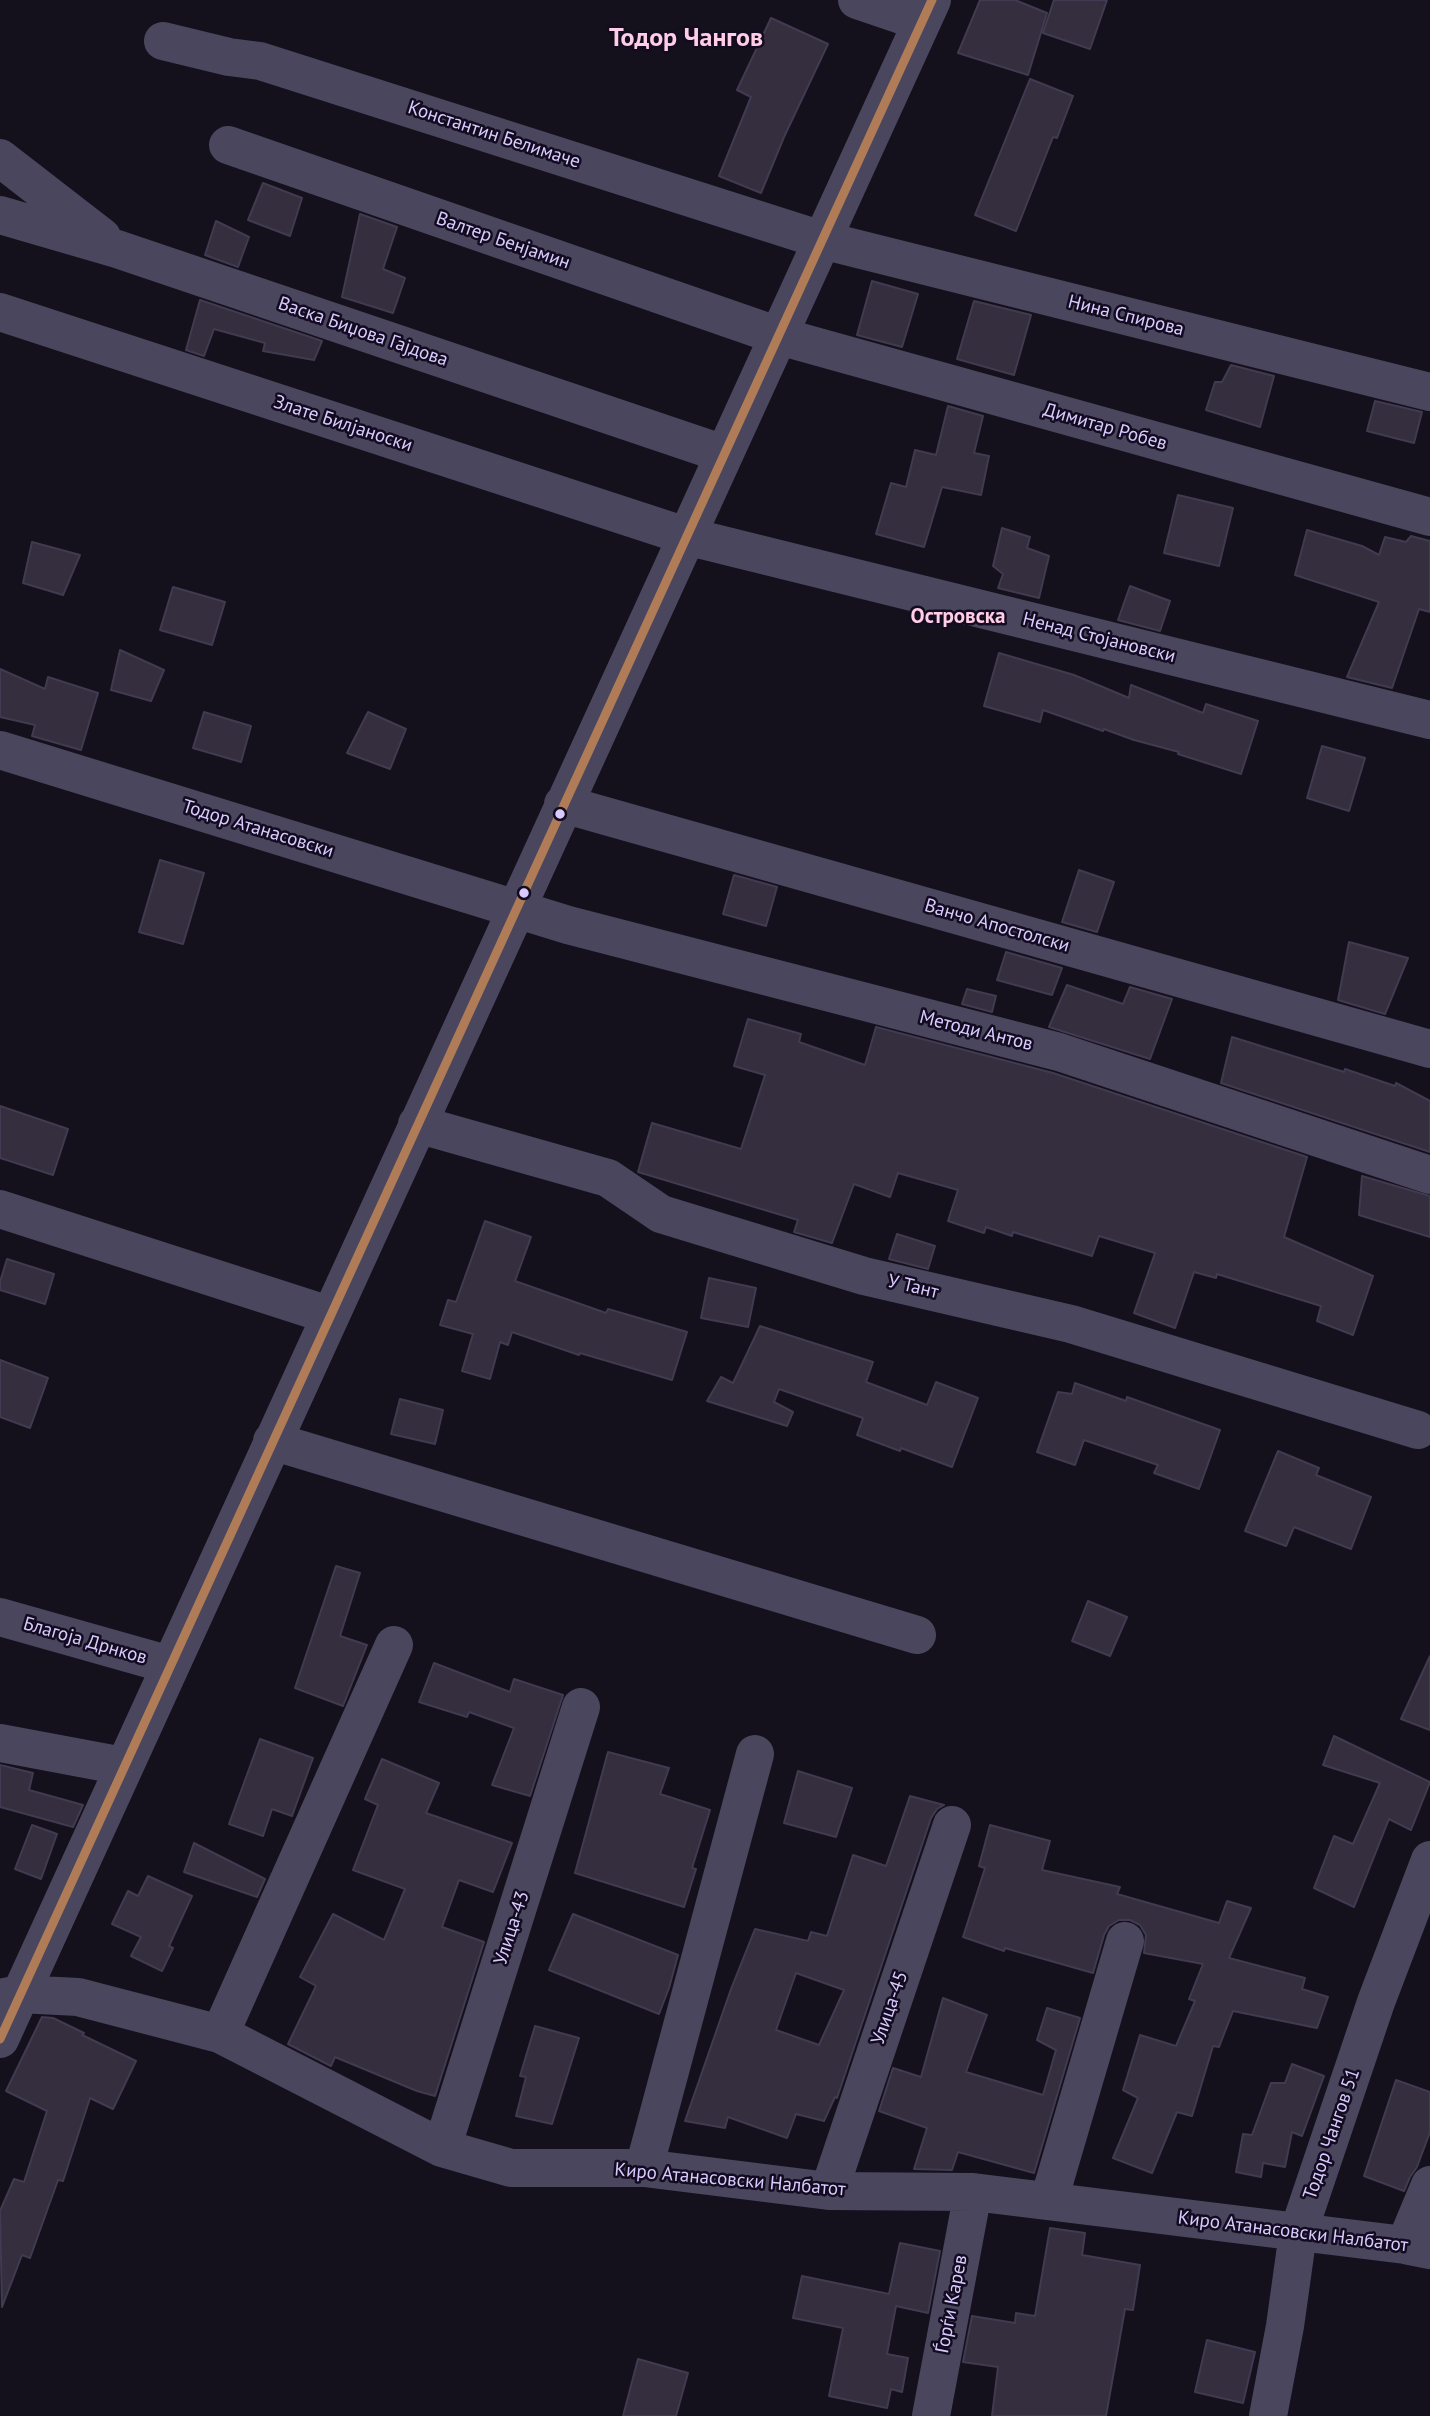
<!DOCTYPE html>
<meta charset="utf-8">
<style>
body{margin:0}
canvas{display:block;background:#14101c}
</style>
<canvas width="1430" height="2416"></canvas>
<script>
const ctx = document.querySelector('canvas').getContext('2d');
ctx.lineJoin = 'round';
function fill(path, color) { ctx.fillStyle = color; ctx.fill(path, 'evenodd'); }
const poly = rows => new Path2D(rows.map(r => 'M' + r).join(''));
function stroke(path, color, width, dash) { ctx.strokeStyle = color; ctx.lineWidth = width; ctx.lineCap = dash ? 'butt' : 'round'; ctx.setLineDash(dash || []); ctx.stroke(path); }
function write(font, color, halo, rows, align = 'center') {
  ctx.font = font + ' "PT Sans",sans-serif'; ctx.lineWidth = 5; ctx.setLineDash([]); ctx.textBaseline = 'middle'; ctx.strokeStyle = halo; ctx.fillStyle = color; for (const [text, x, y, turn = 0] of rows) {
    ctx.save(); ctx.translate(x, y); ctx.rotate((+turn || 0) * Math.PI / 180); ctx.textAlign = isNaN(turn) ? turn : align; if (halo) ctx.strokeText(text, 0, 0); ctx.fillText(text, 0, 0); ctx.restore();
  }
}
const building = poly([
 [980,0,1015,0,1047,13,1028,75,958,53,980,0],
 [1054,0,1107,0,1090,49,1043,33,1054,0],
 [771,18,828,44,784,137,761,193,719,176,751,97,737,90,771,18],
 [1030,79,1073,96,1057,138,1053,137,1016,231,975,215,1030,79],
 [263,183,302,198,290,236,248,220,263,183],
 [360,214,397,227,383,269,405,278,393,313,342,297,360,214],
 [216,221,249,237,238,267,205,255,216,221],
 [872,281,918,294,902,347,857,335,872,281],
 [200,300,322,341,314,360,263,351,265,343,214,329,204,356,186,350,200,300],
 [974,301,1031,315,1014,375,957,359,974,301],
 [1231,365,1274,376,1260,427,1206,410,1215,382,1222,382,1231,365],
 [1375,401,1422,412,1414,443,1367,431,1375,401],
 [948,406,983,416,974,453,989,456,981,495,942,487,924,547,876,534,891,483,906,487,915,450,936,455,948,406],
 [1178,495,1233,508,1219,566,1164,553,1178,495],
 [1002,528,1030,537,1027,548,1049,556,1039,598,998,588,1003,574,993,566,1002,528],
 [1307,530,1362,546,1379,555,1385,537,1406,542,1411,536,1430,541,1430,612,1419,609,1392,688,1347,677,1379,602,1295,575,1307,530],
 [32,542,80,555,63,595,23,583,32,542],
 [1130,586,1170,601,1160,631,1118,620,1130,586],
 [173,587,225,602,212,645,160,630,173,587],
 [120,650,164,670,151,701,111,690,120,650],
 [999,653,1074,675,1129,698,1131,685,1203,713,1206,704,1258,721,1241,774,1178,754,1179,752,1134,740,1104,729,1103,731,1043,710,1040,722,984,706,999,653],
 [0,669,45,689,48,677,98,693,81,750,32,736,35,725,0,717,0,669],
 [204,712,251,726,241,762,193,748,204,712],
 [368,712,406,729,390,769,347,753,368,712],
 [1322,746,1365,758,1349,811,1307,798,1322,746],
 [160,860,204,873,183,944,139,932,160,860],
 [1079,870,1114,882,1097,932,1062,922,1079,870],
 [734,875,777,887,766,926,723,914,734,875],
 [1349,942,1408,958,1385,1014,1338,1000,1349,942],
 [1006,952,1062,968,1052,995,997,980,1006,952],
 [1067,985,1123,1004,1130,987,1172,999,1150,1059,1049,1027,1067,985],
 [967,989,996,996,992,1012,962,1004,967,989],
 [748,1019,801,1034,799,1042,865,1065,876,1027,1053,1073,1307,1157,1284,1237,1373,1276,1353,1335,1317,1321,1321,1306,1217,1274,1216,1278,1194,1272,1175,1328,1134,1313,1155,1253,1099,1236,1092,1256,1013,1232,1012,1236,986,1227,984,1233,948,1221,958,1190,898,1173,890,1197,854,1184,832,1243,794,1232,798,1220,638,1172,652,1123,741,1149,765,1075,734,1066,748,1019],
 [1232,1037,1344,1072,1345,1069,1395,1086,1396,1083,1430,1101,1430,1152,1221,1083,1232,1037],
 [0,1106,68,1129,53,1175,0,1158,0,1106],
 [1362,1176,1430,1196,1430,1237,1359,1215,1362,1176],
 [485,1221,531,1237,515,1281,606,1313,608,1309,687,1332,672,1380,580,1353,579,1355,512,1332,508,1345,500,1342,490,1379,462,1371,473,1334,440,1325,448,1300,456,1302,485,1221],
 [897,1234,935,1246,928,1269,889,1259,897,1234],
 [7,1259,54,1274,45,1304,0,1290,0,1282,7,1259],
 [709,1278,756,1288,748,1327,701,1318,709,1278],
 [760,1326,873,1362,866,1382,927,1405,936,1382,978,1398,952,1467,901,1448,900,1451,857,1435,863,1418,779,1389,774,1402,793,1412,787,1426,707,1401,721,1377,733,1383,760,1326],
 [0,1360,48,1378,30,1428,0,1417,0,1360],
 [1075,1383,1126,1401,1127,1397,1220,1430,1199,1489,1154,1473,1158,1465,1084,1440,1075,1465,1037,1452,1058,1392,1072,1394,1075,1383],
 [400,1399,443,1410,435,1444,391,1434,400,1399],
 [1278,1451,1319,1468,1316,1475,1371,1497,1351,1549,1294,1527,1286,1546,1245,1531,1278,1451],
 [336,1566,360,1573,340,1636,367,1645,343,1706,295,1688,336,1566],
 [1088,1601,1127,1617,1110,1656,1072,1641,1088,1601],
 [1430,1656,1430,1730,1401,1719,1430,1656],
 [434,1663,510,1692,514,1679,563,1695,530,1796,492,1785,514,1728,469,1712,467,1717,419,1702,434,1663],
 [1334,1736,1430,1782,1411,1830,1389,1819,1354,1907,1314,1888,1334,1836,1353,1844,1380,1783,1323,1765,1334,1736],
 [260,1739,313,1758,292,1816,272,1809,263,1836,229,1824,260,1739],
 [608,1752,669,1768,660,1794,710,1810,692,1868,696,1869,684,1907,575,1873,608,1752],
 [382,1759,439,1783,426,1813,512,1843,493,1892,459,1880,442,1927,484,1942,435,2096,417,2091,335,2057,331,2066,288,2044,316,1986,300,1977,333,1914,384,1940,405,1889,353,1870,378,1805,365,1799,382,1759],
 [0,1765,33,1773,29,1790,83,1805,73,1827,0,1807,0,1765],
 [798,1771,852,1788,836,1837,784,1823,798,1771],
 [910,1796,944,1805,937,1809,931,1818,837,2098,835,2097,824,2121,796,2114,787,2138,728,2117,725,2128,685,2121,731,1989,755,1929,808,1941,811,1932,827,1936,853,1855,886,1866,910,1796],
 [796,1973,844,1990,819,2045,776,2030,796,1973],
 [32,1825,57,1834,41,1879,15,1869,32,1825],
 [990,1825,1050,1841,1042,1870,1120,1887,1117,1894,1219,1923,1227,1901,1251,1908,1229,1958,1305,1978,1302,1989,1328,1997,1317,2028,1233,2011,1219,2047,1213,2046,1192,2116,1177,2112,1152,2173,1113,2158,1138,2098,1123,2090,1140,2035,1176,2046,1195,2001,1189,1999,1203,1964,1144,1953,1146,1935,1140,1925,1130,1920,1119,1920,1109,1926,1104,1935,1093,1973,1005,1948,1004,1951,963,1937,985,1868,979,1866,990,1825],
 [194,1843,265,1879,257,1897,184,1872,194,1843],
 [148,1876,192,1896,169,1946,173,1948,162,1971,131,1956,141,1937,112,1924,128,1891,138,1896,148,1876],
 [573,1914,678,1955,669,1988,659,2014,549,1970,573,1914],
 [943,1998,987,2015,966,2072,1043,2095,1056,2050,1037,2040,1047,2008,1080,2018,1034,2173,958,2152,952,2170,914,2169,927,2128,879,2111,893,2068,921,2077,943,1998],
 [42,2017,53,2018,84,2033,82,2035,136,2061,113,2109,90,2098,63,2181,58,2180,30,2258,22,2255,2,2307,0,2211,14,2179,24,2182,47,2111,6,2091,42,2017],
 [535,2026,579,2038,552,2124,516,2116,526,2077,520,2076,535,2026],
 [1292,2064,1324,2076,1302,2136,1292,2132,1285,2167,1263,2163,1261,2177,1236,2172,1243,2134,1252,2135,1271,2083,1285,2083,1292,2064],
 [1396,2080,1430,2092,1430,2132,1417,2167,1410,2177,1404,2191,1364,2176,1396,2080],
 [1050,2228,1085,2233,1082,2255,1140,2265,1133,2310,1125,2309,1106,2416,992,2416,998,2367,963,2362,972,2316,1015,2323,1016,2313,1035,2316,1050,2228],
 [900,2243,940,2251,928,2313,896,2306,887,2354,908,2358,902,2392,891,2389,887,2408,829,2396,843,2328,793,2318,802,2276,889,2294,900,2243],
 [1207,2340,1255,2352,1243,2403,1195,2392,1207,2340],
 [638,2359,688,2373,676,2416,623,2416,638,2359]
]);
const minor = poly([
 [857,0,922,22],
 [163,41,229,57,260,61,822,240,1430,392],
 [228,145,779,336,1430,517],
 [0,158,102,237],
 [0,215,117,249,724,454],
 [0,312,686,536,1430,720],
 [0,750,568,925,1059,1052,1430,1175],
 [563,804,1430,1049],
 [417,1124,608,1178,661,1214,864,1276,1071,1324,1418,1430],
 [0,1209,329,1315],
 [272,1441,917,1635],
 [0,1617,170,1665],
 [0,1743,123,1766],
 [0,1998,19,1994,78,1997,220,2034,442,2148,511,2168,644,2168,829,2191,973,2192,1405,2245,1430,2250],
 [220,2034,394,1645],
 [0,2039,932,0],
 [442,2148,581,1707],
 [644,2168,755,1754],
 [829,2191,952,1825],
 [1049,2200,1125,1941],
 [1405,2245,1430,2185],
 [931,2416,973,2192],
 [1268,2416,1285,2326,1298,2233,1376,2002,1430,1860]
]);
const bus1 = poly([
 [0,2039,932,0]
]);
const markers = [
 [560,814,6,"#dacbff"],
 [524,893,6,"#dacbff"]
];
const streetNames = [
 ["Константин Белимаче",494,135,18],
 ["Валтер Бенјамин",503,241,19],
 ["Нина Спирова",1126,316,14],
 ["Васка Биџова Гајдова",363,332,19],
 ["Злате Билјаноски",343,424,18],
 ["Димитар Робев",1105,427,16],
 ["Ненад Стојановски",1099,638,14],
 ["Тодор Атанасовски",258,829,17],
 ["Ванчо Апостолски",997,926,16],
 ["Методи Антов",976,1031,14],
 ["У Тант",913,1287,13],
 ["Благоја Дрнков",85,1641,16],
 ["Улица-43",512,1928,-72],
 ["Улица-45",890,2008,-71],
 ["Тодор Чангов 51",1332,2134,-71],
 ["Киро Атанасовски Налбатот",730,2180,5],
 ["Киро Атанасовски Налбатот",1293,2232,7],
 ["Ѓорѓи Карев",952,2304,-79]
];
const neighbourhoodNames = [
 ["Островска",958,617]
];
const districtNames = [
 ["Тодор Чангов",686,39]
];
fill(building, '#342e3e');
stroke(building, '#423a50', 2);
stroke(minor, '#4a465d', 38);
stroke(bus1, '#b07c57', 9);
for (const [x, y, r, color] of markers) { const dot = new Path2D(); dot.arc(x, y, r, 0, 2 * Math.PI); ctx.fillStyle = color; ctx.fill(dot); stroke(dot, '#130c20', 2.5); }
write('19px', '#dacbff', '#130c20', streetNames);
write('bold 21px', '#ffcde5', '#130c20', neighbourhoodNames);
write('bold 26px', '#ffcde5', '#130c20', districtNames);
</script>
